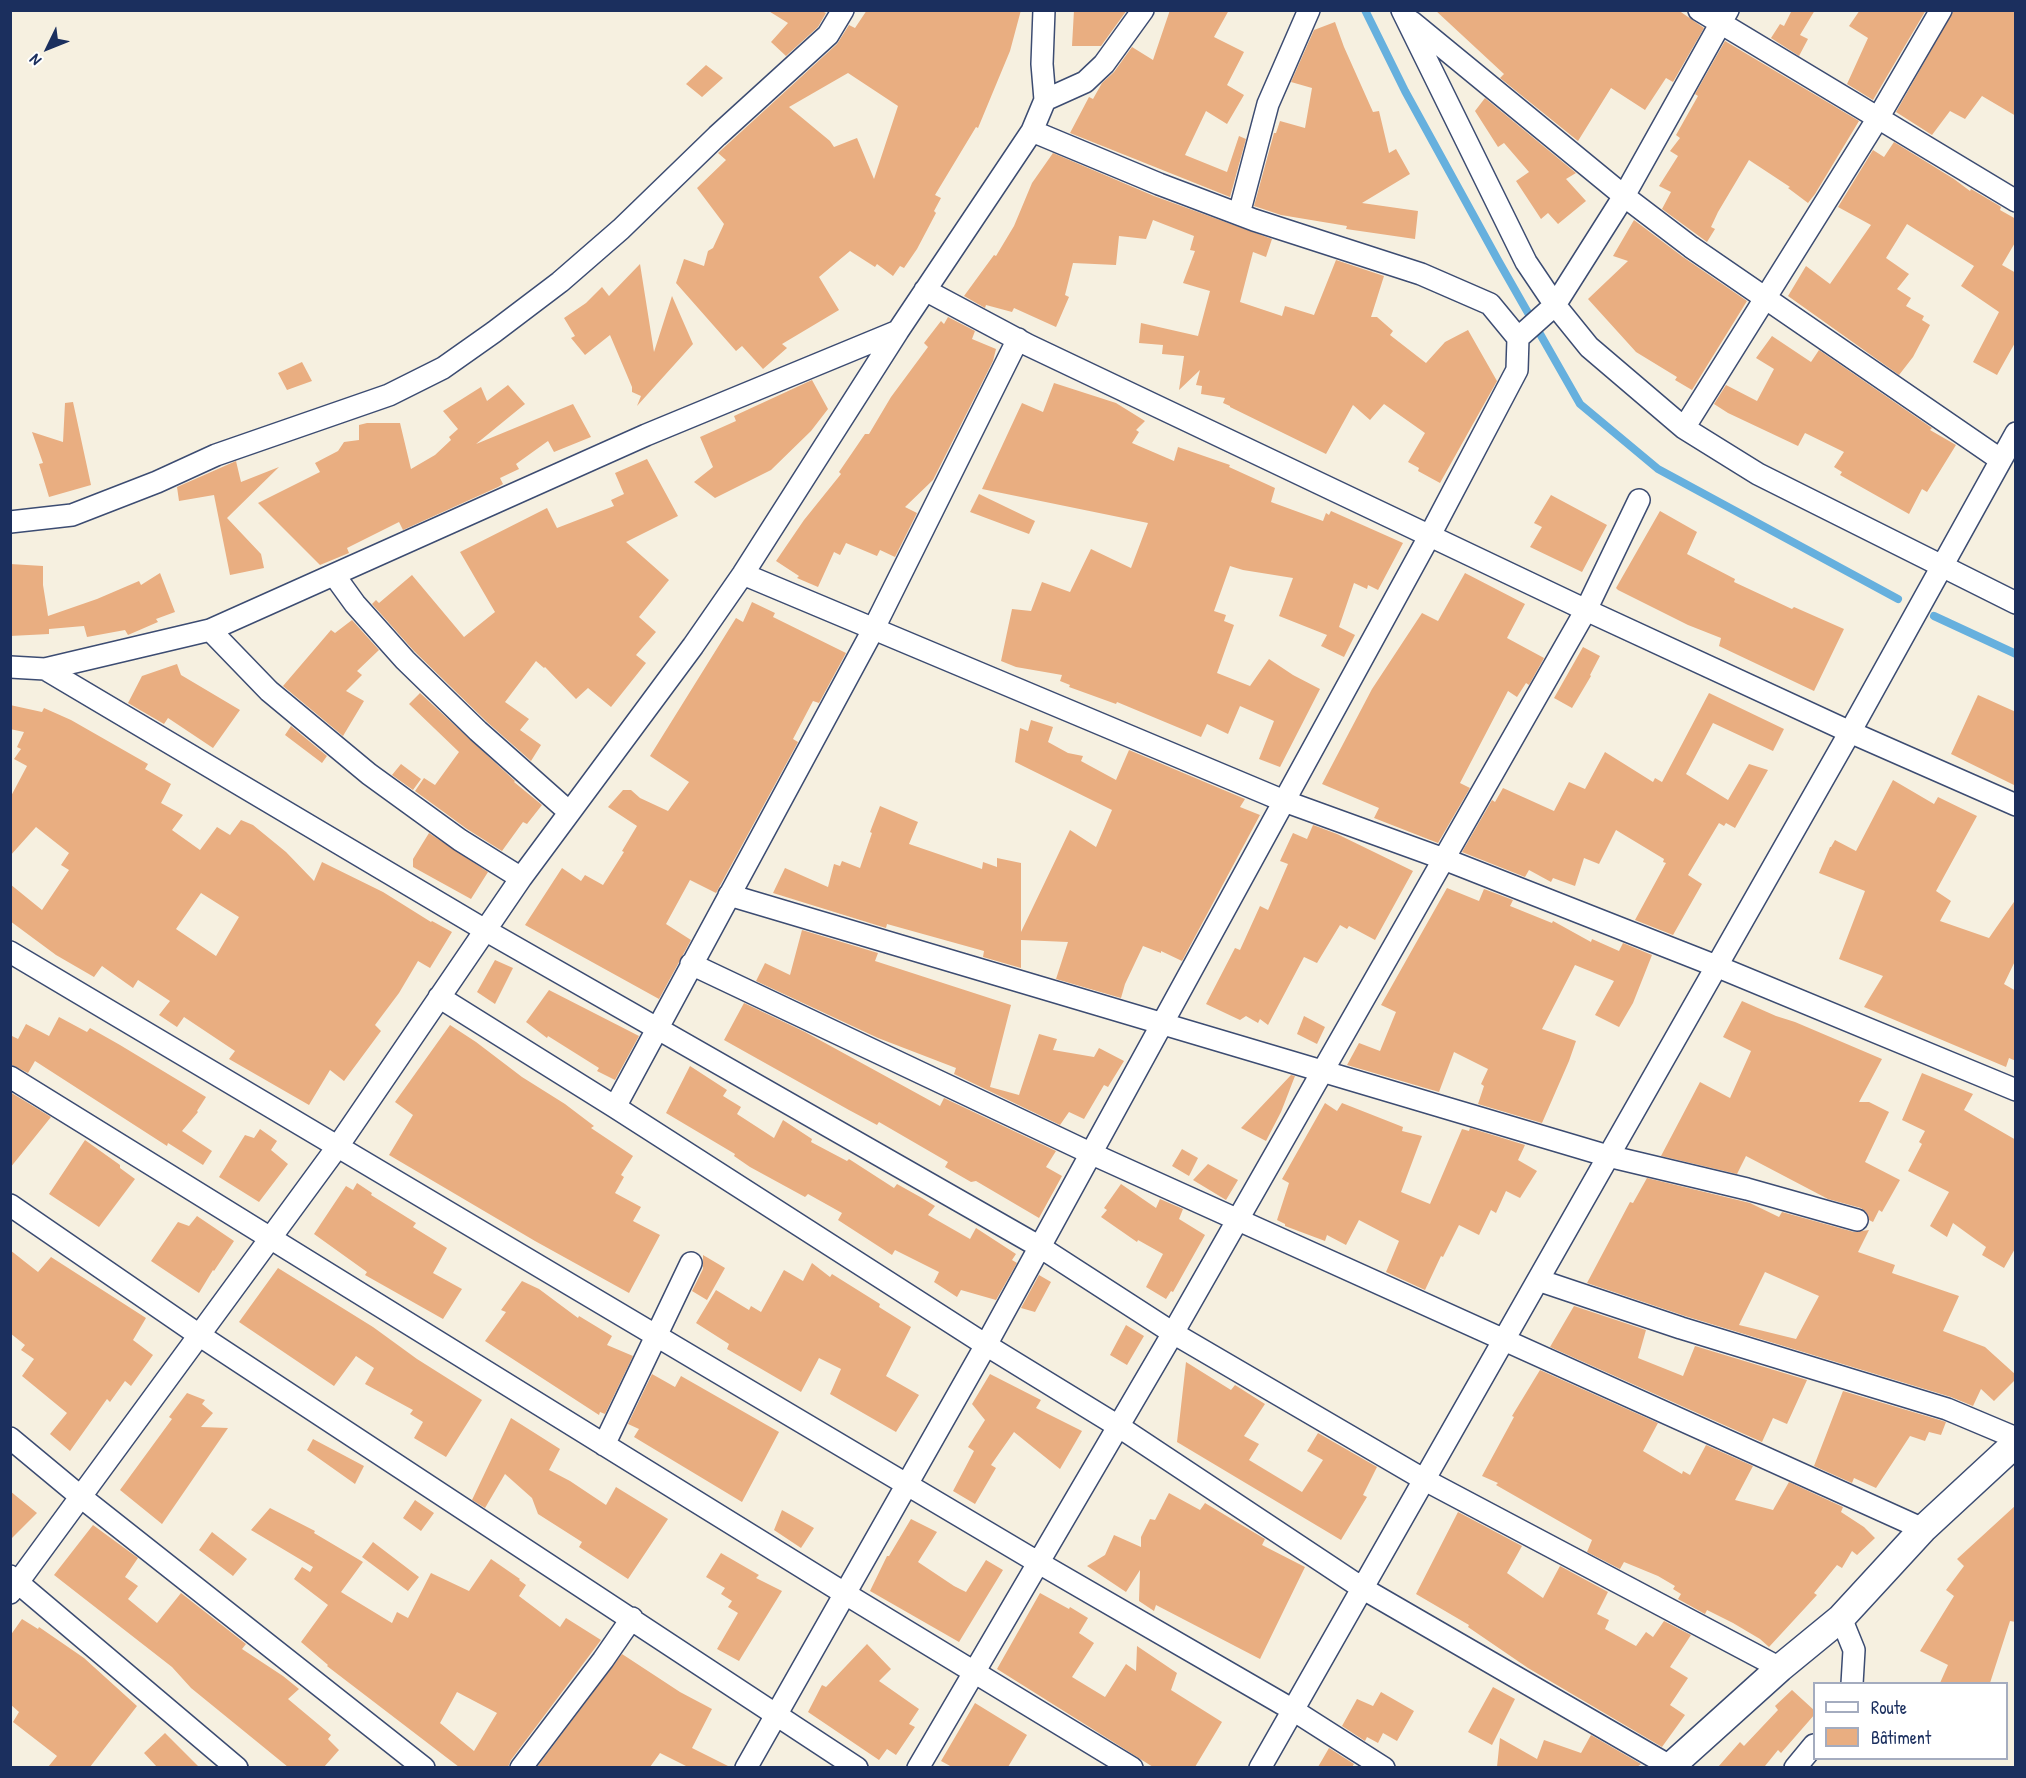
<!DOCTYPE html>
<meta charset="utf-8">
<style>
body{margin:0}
#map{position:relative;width:2026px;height:1778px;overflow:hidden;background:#f6f0e0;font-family:"Patrick Hand",sans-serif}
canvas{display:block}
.frame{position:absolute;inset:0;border:12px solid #1b2f5e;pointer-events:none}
.legend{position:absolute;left:1813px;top:1682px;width:195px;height:78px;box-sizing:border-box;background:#fff;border:2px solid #a4acbf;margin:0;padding:8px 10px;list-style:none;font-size:18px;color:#1b2f5e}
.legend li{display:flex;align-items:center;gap:12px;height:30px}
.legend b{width:30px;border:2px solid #a4acbf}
.north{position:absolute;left:18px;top:18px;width:60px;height:60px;-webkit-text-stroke:4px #fff;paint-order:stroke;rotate:227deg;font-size:16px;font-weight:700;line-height:24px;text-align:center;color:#1b2f5e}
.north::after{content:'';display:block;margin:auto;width:21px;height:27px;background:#1b2f5e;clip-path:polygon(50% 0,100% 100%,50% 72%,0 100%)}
</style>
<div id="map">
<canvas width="2026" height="1778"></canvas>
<div class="frame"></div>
<ul class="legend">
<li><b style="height:8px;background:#fff"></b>Route</li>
<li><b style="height:16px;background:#e9ae81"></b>Bâtiment</li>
</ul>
<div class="north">N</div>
</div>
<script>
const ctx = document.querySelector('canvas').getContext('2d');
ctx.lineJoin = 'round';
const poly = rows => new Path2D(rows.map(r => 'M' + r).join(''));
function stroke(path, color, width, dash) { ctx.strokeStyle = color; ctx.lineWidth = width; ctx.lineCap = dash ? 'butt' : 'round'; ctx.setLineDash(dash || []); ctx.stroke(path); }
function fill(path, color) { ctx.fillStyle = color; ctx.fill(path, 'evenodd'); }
const stream = poly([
 [1365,10,1405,91,1499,262,1580,404,1658,469,1898,599],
 [1934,616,2016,654]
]);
const building = poly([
 [767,10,820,10,826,13,818,27,786,56,771,42,788,23],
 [867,10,1021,10,1010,51,978,128,976,127,935,195,941,198,934,211,936,213,917,249,904,268,900,266,893,276,877,264,875,267,850,251,819,277,839,310,782,344,787,348,763,369,742,346,736,351,676,283,684,259,704,266,708,251,713,248,724,224,697,188,726,160,718,153,837,44,849,25,855,28],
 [848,73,898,106,874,179,857,138,834,147,830,141,789,107],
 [1074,10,1127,10,1101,46,1072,46],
 [1170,10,1229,10,1214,37,1244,52,1227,85,1244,95,1227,124,1206,111,1185,155,1227,172,1239,136,1246,139,1230,197,1070,133,1089,97,1093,99,1102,83,1114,72,1132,47,1153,60],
 [1435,10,1678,10,1704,28,1673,82,1666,78,1645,110,1611,88,1578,141,1500,78,1504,74],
 [1792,10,1815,10,1800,35,1808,39,1799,56,1771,38,1780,24,1784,26],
 [1860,10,1926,10,1873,100,1847,84,1868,38,1849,26],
 [1954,10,2016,10,2016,116,1982,96,1965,119,1950,111,1932,135,1896,112],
 [1335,22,1344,47,1373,112,1379,111,1389,153,1396,149,1410,174,1362,203,1418,211,1415,239,1346,229,1347,226,1281,215,1254,206,1274,133,1276,133,1280,121,1305,128,1312,88,1291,82,1314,30],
 [1725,41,1859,121,1815,194,1808,203,1788,188,1790,187,1749,160,1718,212,1711,227,1715,229,1707,242,1662,209,1671,192,1659,186,1678,156,1670,151,1680,138,1676,135,1698,96,1695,94],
 [706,65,723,78,702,97,686,84],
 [1485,98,1576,173,1566,179,1586,201,1558,224,1548,213,1541,219,1516,181,1529,172,1504,143,1498,147,1475,111],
 [1894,142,1954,179,1970,191,1971,189,1998,205,2001,207,2000,210,2016,219,2016,241,2002,265,2016,273,2016,341,1997,375,1973,362,1999,312,1961,286,1974,266,1907,224,1886,258,1909,274,1897,289,1911,298,1906,306,1924,316,1922,320,1930,325,1913,357,1899,375,1788,296,1806,266,1830,284,1871,225,1838,207,1873,150,1884,157],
 [1053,153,1154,196,1272,239,1266,257,1253,252,1240,302,1282,316,1285,306,1314,315,1336,260,1384,276,1371,317,1377,317,1393,331,1390,335,1426,363,1445,342,1468,330,1497,381,1440,483,1418,471,1419,468,1408,462,1425,433,1384,404,1370,420,1353,405,1326,454,1230,407,1230,406,1223,403,1225,398,1201,394,1202,386,1196,385,1200,370,1179,390,1184,356,1162,354,1163,345,1139,343,1141,323,1198,336,1210,291,1183,283,1195,251,1190,250,1194,236,1153,220,1146,239,1119,236,1116,265,1073,263,1065,295,1069,297,1056,327,1014,308,1012,312,986,305,985,308,964,296,994,255,996,256,1014,226,1032,183],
 [1634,220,1683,257,1747,301,1692,390,1675,380,1677,377,1636,352,1588,299,1628,261,1613,256],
 [640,264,654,352,672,296,693,344,637,406,641,396,632,392,632,387,610,335,585,355,571,338,575,336,564,318,586,303,602,287,609,296],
 [948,317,975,331,972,339,996,349,993,361,933,480,905,507,917,513,895,557,880,550,877,556,846,543,840,555,834,552,818,587,797,578,799,576,776,561,804,520,841,474,839,472,865,434,869,434,891,397,928,347,924,343,941,321,944,324],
 [1772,336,1811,362,1819,350,1932,428,1930,430,1956,445,1927,492,1922,489,1909,514,1840,475,1842,472,1834,467,1844,452,1805,433,1798,446,1728,413,1714,404,1726,385,1757,401,1774,369,1756,358],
 [302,362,312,381,287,390,278,373],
 [812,380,828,409,811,431,771,470,715,498,694,482,713,467,700,437,736,421,734,416],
 [1054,383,1116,403,1145,421,1136,430,1139,432,1132,443,1174,461,1178,447,1230,465,1229,467,1275,488,1271,502,1323,521,1326,513,1329,515,1331,511,1403,543,1378,590,1368,585,1367,589,1354,583,1339,627,1355,635,1344,657,1321,646,1327,635,1279,616,1293,578,1243,570,1230,566,1214,611,1226,615,1224,621,1234,625,1217,673,1250,686,1269,659,1293,675,1320,689,1280,767,1259,759,1274,721,1240,706,1228,734,1207,724,1201,737,1117,702,1116,704,1069,687,1070,685,1060,681,1062,675,1016,667,1001,661,1012,609,1031,611,1042,582,1070,592,1091,549,1131,568,1148,523,982,489,1022,403,1043,412],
 [508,385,525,404,476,444,573,404,591,437,554,452,548,441,516,464,519,469,500,478,503,484,498,487,403,530,399,522,347,548,349,553,320,565,258,503,320,472,315,463,338,451,344,442,359,440,359,425,367,423,400,423,411,469,435,455,451,440,449,437,458,429,443,411,481,387,487,401],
 [73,402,91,485,49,497,39,464,43,463,32,432,63,442,65,403],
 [647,459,678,516,626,542,669,580,639,617,656,632,636,655,646,663,611,707,588,688,576,699,545,667,544,668,536,661,505,702,529,719,520,730,541,745,531,761,487,722,414,651,372,604,376,600,379,603,412,575,464,637,495,612,460,552,547,508,557,528,614,506,611,500,624,494,615,473],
 [236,461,241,482,279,467,227,518,261,554,264,568,230,575,214,495,179,501,177,487],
 [979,494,1035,521,1029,534,970,512],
 [1551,495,1607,525,1582,572,1530,547,1542,527,1534,523],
 [1660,511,1697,532,1687,554,1735,579,1734,582,1792,609,1794,607,1844,629,1814,691,1719,646,1721,638,1688,625,1618,590,1616,588],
 [10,564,43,566,43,585,48,616,97,599,139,581,141,585,160,573,175,612,156,619,158,622,128,635,125,630,87,637,84,626,49,629,49,634,10,636],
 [1465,573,1525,604,1507,638,1544,658,1529,685,1526,683,1517,697,1508,691,1460,783,1470,788,1438,843,1374,818,1379,808,1322,784,1372,689,1422,613,1438,621],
 [752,602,775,613,773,617,846,653,819,703,813,701,793,739,798,742,716,893,690,880,666,924,691,940,659,999,525,925,562,868,581,881,585,875,603,885,624,852,622,851,637,826,608,807,623,790,631,790,640,798,668,811,689,782,650,756,736,618,743,622],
 [352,620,379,650,357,671,362,675,346,691,364,701,343,736,283,686,331,630,335,633],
 [1583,647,1600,656,1590,675,1591,676,1572,708,1554,698],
 [177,664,181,675,240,710,213,748,168,718,164,724,128,703,142,676],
 [420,693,515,781,514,782,542,805,527,824,523,822,502,851,467,829,415,791,424,778,435,785,459,752,409,704],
 [1709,693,1784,729,1773,751,1713,723,1686,774,1728,800,1749,764,1768,770,1735,828,1726,823,1724,826,1719,823,1688,875,1702,884,1673,935,1635,920,1666,863,1663,862,1664,859,1616,830,1599,864,1584,858,1575,886,1553,878,1551,882,1529,870,1525,877,1462,852,1492,800,1495,802,1503,788,1554,811,1569,782,1585,789,1605,752,1653,782,1655,778,1662,782],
 [1978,695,2016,712,2016,786,1951,754],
 [10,705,42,712,44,708,71,720,148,764,145,769,171,784,161,803,183,815,172,830,200,850,217,827,230,835,241,820,253,825,286,852,314,881,322,862,383,892,431,922,432,921,452,932,430,968,418,961,399,993,375,1025,381,1031,344,1081,330,1070,309,1105,229,1059,235,1051,184,1017,177,1027,159,1015,170,1001,138,980,133,988,102,966,94,977,56,955,10,921,10,884,42,910,69,870,61,865,69,853,36,827,10,856,10,798,27,766,14,759,21,749,17,747,24,732,10,729],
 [201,893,239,917,216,956,176,929],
 [1031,720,1053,727,1048,742,1068,753,1083,756,1081,761,1116,780,1129,750,1245,799,1240,807,1260,815,1182,961,1161,951,1161,953,1143,946,1125,984,1121,998,1056,979,1068,942,1021,940,1021,968,983,957,984,951,887,924,886,928,773,893,785,868,828,887,834,864,840,866,842,861,860,868,872,833,870,832,880,806,918,822,909,844,982,869,983,862,997,867,997,858,1021,863,1021,932,1070,830,1096,847,1112,810,1015,762,1020,728,1028,731],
 [291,726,327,756,322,763,285,735],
 [401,764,421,779,413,790,392,775],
 [1893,780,1934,804,1938,797,1977,816,1936,891,1951,901,1940,921,1989,938,2016,899,2016,959,2004,984,2016,991,2016,1061,2009,1058,2006,1067,1864,1007,1883,976,1839,959,1865,891,1819,873,1830,847,1831,847,1835,840,1856,851],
 [1313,825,1337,834,1413,871,1375,940,1349,926,1347,929,1340,925,1317,963,1304,957,1268,1025,1260,1019,1258,1023,1246,1016,1240,1020,1206,1004,1235,948,1240,950,1260,906,1268,910,1288,864,1280,861,1293,833,1307,839],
 [429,833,488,872,471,899,413,867,413,859],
 [1447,888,1479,901,1484,889,1513,900,1510,906,1552,923,1553,921,1591,942,1592,939,1619,951,1623,943,1652,955,1633,1003,1619,1027,1595,1015,1614,981,1575,965,1542,1029,1576,1041,1569,1061,1542,1123,1478,1104,1484,1086,1481,1084,1488,1069,1454,1052,1439,1092,1347,1065,1359,1043,1380,1051,1396,1012,1381,1005],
 [802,930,878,953,875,961,1011,1005,990,1087,1019,1095,1039,1034,1057,1039,1053,1050,1094,1057,1099,1048,1124,1061,1108,1087,1104,1085,1084,1119,1069,1112,1060,1125,954,1074,956,1068,878,1038,756,981,765,963,790,975],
 [495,960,513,968,495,1004,477,992],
 [549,990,639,1036,615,1080,597,1071,599,1068,548,1036,547,1038,526,1022],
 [1742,1001,1776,1016,1795,1022,1882,1059,1859,1102,1869,1102,1889,1112,1865,1162,1900,1180,1882,1212,1879,1210,1873,1222,1869,1220,1866,1212,1861,1208,1828,1199,1746,1156,1737,1174,1661,1156,1700,1082,1730,1098,1751,1051,1723,1037],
 [744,1003,805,1032,940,1106,944,1098,1056,1151,1046,1167,1062,1176,1039,1218,976,1181,971,1182,945,1167,948,1162,879,1122,877,1125,849,1110,724,1040],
 [1304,1016,1325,1027,1317,1044,1297,1034],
 [59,1017,87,1032,90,1028,120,1045,206,1097,197,1111,198,1112,182,1131,212,1151,203,1165,168,1143,167,1146,35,1061,28,1073,10,1064,10,1035,18,1039,26,1024,49,1036],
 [450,1025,476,1042,522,1077,565,1104,594,1126,591,1128,633,1156,621,1175,624,1177,615,1193,641,1207,633,1221,660,1235,629,1293,535,1241,389,1155,413,1115,395,1102],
 [690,1066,727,1090,723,1096,741,1107,737,1114,774,1138,783,1120,812,1139,811,1142,847,1161,849,1159,894,1188,897,1184,922,1198,935,1206,928,1215,970,1239,976,1228,1016,1254,1012,1260,1017,1263,996,1300,961,1290,957,1297,934,1282,939,1272,895,1250,892,1255,838,1220,842,1213,808,1194,805,1197,750,1167,734,1156,735,1154,666,1113],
 [1922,1073,1973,1094,1964,1110,2016,1140,2016,1247,2004,1268,1982,1255,1986,1247,1953,1223,1947,1237,1930,1226,1949,1192,1908,1171,1922,1144,1919,1142,1925,1131,1902,1120],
 [1291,1075,1295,1076,1281,1112,1266,1141,1241,1128],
 [10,1092,51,1117,10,1168],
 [1325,1103,1337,1111,1342,1103,1403,1127,1402,1131,1422,1136,1401,1192,1430,1204,1462,1129,1469,1131,1470,1128,1525,1145,1518,1160,1537,1171,1520,1198,1506,1191,1496,1213,1491,1210,1479,1235,1459,1225,1443,1257,1441,1256,1425,1290,1386,1272,1399,1241,1359,1220,1346,1245,1327,1235,1325,1241,1285,1226,1285,1224,1277,1220,1289,1183,1282,1179],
 [260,1129,277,1141,271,1150,288,1164,259,1202,219,1177,245,1135,254,1138],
 [85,1140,120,1165,120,1168,135,1179,99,1227,49,1194],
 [1182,1149,1198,1158,1189,1176,1172,1166],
 [1208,1164,1238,1180,1226,1200,1193,1180],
 [1647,1178,1750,1203,1779,1217,1782,1212,1854,1232,1869,1230,1858,1252,1895,1265,1892,1273,1959,1296,1943,1331,1985,1347,2016,1375,2016,1379,1994,1401,1981,1389,1973,1406,1951,1397,1685,1316,1587,1283,1630,1202,1633,1203],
 [1765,1272,1819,1296,1796,1339,1739,1325],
 [357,1183,372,1193,371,1195,416,1223,413,1227,447,1248,433,1273,462,1289,443,1319,365,1275,367,1272,314,1234,346,1186,353,1190],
 [1121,1184,1156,1208,1160,1199,1183,1209,1179,1219,1205,1235,1173,1292,1171,1291,1166,1299,1146,1287,1163,1254,1138,1240,1137,1242,1101,1217,1107,1210,1104,1208],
 [197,1216,234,1241,214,1271,213,1270,199,1293,151,1261,178,1222,189,1226],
 [10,1250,38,1272,51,1257,146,1318,133,1340,153,1355,131,1386,125,1381,110,1402,107,1399,70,1451,50,1434,67,1413,22,1376,34,1359,21,1350,25,1345,10,1333],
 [703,1255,725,1268,707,1300,692,1291,703,1269],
 [812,1263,830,1277,832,1274,880,1304,879,1307,911,1327,886,1376,919,1395,896,1432,830,1394,841,1369,819,1358,801,1392,727,1349,729,1344,696,1323,716,1290,749,1310,751,1306,761,1312,784,1270,803,1281],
 [278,1268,373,1327,417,1359,482,1400,446,1457,414,1438,423,1422,410,1414,413,1410,365,1384,374,1368,356,1356,334,1386,239,1322],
 [1039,1275,1051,1282,1035,1312,1021,1308],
 [522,1281,539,1289,578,1318,579,1316,612,1336,607,1345,633,1356,605,1414,600,1412,599,1415,485,1341,506,1312,501,1310],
 [1574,1306,1646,1330,1638,1358,1683,1376,1695,1346,1807,1380,1787,1424,1773,1418,1762,1442,1550,1347],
 [1126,1325,1144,1336,1127,1365,1110,1355],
 [1186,1362,1231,1390,1235,1385,1265,1404,1244,1436,1259,1444,1249,1460,1302,1492,1323,1460,1307,1451,1318,1433,1377,1467,1363,1495,1367,1497,1341,1540,1177,1442],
 [1540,1370,1658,1423,1643,1451,1682,1474,1683,1471,1690,1475,1706,1445,1753,1466,1735,1500,1773,1510,1789,1482,1843,1507,1841,1512,1864,1527,1875,1538,1857,1555,1852,1551,1842,1568,1837,1565,1814,1593,1817,1595,1769,1647,1760,1639,1733,1623,1707,1610,1705,1614,1678,1599,1681,1594,1673,1589,1675,1586,1658,1576,1624,1562,1620,1569,1587,1552,1592,1540,1496,1485,1498,1483,1482,1476,1514,1417,1512,1416],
 [652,1374,675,1387,681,1376,779,1432,742,1502,634,1437,639,1429,628,1424],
 [990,1374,1041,1400,1036,1408,1082,1431,1060,1469,1014,1432,991,1465,996,1468,975,1504,953,1491,974,1451,968,1447,985,1420,972,1404],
 [1843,1391,1943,1421,1946,1422,1941,1435,1929,1432,1925,1441,1910,1436,1876,1488,1854,1478,1852,1483,1814,1466],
 [187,1393,205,1400,202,1404,213,1413,201,1427,228,1428,162,1524,120,1490,172,1419,169,1417],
 [511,1418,560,1449,549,1470,570,1481,606,1505,616,1487,668,1519,628,1579,579,1547,582,1542,538,1514,532,1498,505,1474,485,1508,472,1500],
 [313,1439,364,1466,355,1484,307,1450],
 [10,1491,37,1513,10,1540],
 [1169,1493,1200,1510,1205,1503,1265,1539,1262,1545,1305,1567,1260,1659,1156,1605,1154,1611,1139,1601,1140,1570,1126,1592,1087,1566,1105,1555,1114,1535,1141,1547,1141,1537,1150,1519,1155,1520],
 [415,1500,434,1513,421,1531,403,1518],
 [2016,1505,2016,1622,2010,1621,1990,1683,1940,1683,1948,1665,1920,1651,1954,1596,1946,1590,1964,1566,1957,1559],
 [270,1508,315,1531,314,1533,363,1562,341,1592,392,1623,397,1612,408,1618,431,1573,469,1591,491,1559,520,1579,519,1580,526,1585,519,1596,560,1627,566,1618,601,1640,511,1760,508,1767,459,1767,327,1666,328,1665,301,1642,328,1605,294,1579,302,1567,310,1572,313,1567,251,1530],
 [457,1692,497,1713,474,1751,440,1723],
 [782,1510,814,1528,801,1548,774,1530],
 [1458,1512,1522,1546,1507,1573,1543,1598,1560,1566,1608,1592,1597,1614,1609,1620,1605,1629,1636,1646,1646,1632,1653,1637,1664,1621,1691,1635,1670,1667,1688,1678,1670,1705,1685,1715,1662,1747,1528,1668,1468,1627,1469,1625,1416,1594],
 [911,1519,937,1532,918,1562,954,1586,966,1592,986,1560,1003,1570,959,1642,870,1591,887,1556,889,1556],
 [93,1525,138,1558,125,1577,138,1586,128,1599,157,1623,181,1593,246,1644,242,1649,283,1676,299,1689,288,1699,331,1735,328,1739,339,1750,324,1767,288,1767,191,1688,172,1667,54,1575],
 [212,1532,247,1559,233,1576,199,1550],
 [373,1542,419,1577,408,1591,362,1557],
 [721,1553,759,1575,756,1578,782,1591,739,1661,717,1649,738,1613,728,1607,732,1601,721,1594,725,1588,706,1577],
 [1040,1593,1069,1609,1070,1607,1088,1618,1079,1633,1094,1643,1072,1677,1105,1697,1126,1664,1136,1671,1137,1646,1177,1673,1171,1690,1222,1722,1195,1767,1153,1767,997,1669],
 [22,1619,38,1629,39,1627,84,1658,137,1706,90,1767,48,1767,57,1756,13,1722,19,1712,10,1704,10,1636],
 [867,1644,891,1669,879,1681,919,1709,909,1724,915,1727,896,1755,887,1749,879,1760,808,1712,822,1685,826,1687],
 [622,1654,680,1692,712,1709,692,1748,730,1767,688,1767,660,1753,650,1767,537,1767],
 [1493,1687,1515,1699,1492,1745,1468,1732],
 [1792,1690,1815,1711,1815,1714,1781,1753,1778,1750,1765,1766,1767,1767,1718,1767,1740,1742,1744,1746,1778,1710,1775,1706],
 [1381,1692,1414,1711,1397,1741,1383,1733,1378,1743,1367,1737,1365,1741,1342,1726,1357,1699,1373,1706],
 [975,1703,1027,1735,1008,1767,952,1767,941,1761],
 [165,1733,199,1767,157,1767,144,1753],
 [1591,1735,1641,1764,1637,1767,1497,1767,1500,1738,1537,1759,1544,1740,1581,1753],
 [1329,1748,1354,1764,1352,1767,1318,1767]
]);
const minor = poly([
 [1402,10,1526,262,1555,305,1589,347,1684,428,1758,474,2016,603],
 [1699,10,2016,201],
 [1412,22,1624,196,1691,247,2001,460],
 [1045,100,1085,82,1104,64,1143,10],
 [1239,214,1268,104,1309,10],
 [925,290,1028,345,1586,610,1850,732,2016,805],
 [1518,338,1555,305,1624,196,1728,10],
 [1684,428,1878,118,1941,10],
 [10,522,72,515,157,482,216,455,389,395,443,368,494,332,560,282,621,229,717,136,828,35,843,10],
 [743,574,1284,801,1444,859,1716,966,2016,1090],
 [334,575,355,604,405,660,478,731,568,811],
 [210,630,269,691,369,774,460,840,521,878],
 [10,667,45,669,210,630,646,435,898,331],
 [45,669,485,930,1040,1247,1173,1333,1423,1479,1780,1668],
 [729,895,1608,1156,1747,1189,1857,1220],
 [10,952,1039,1563,1293,1710,1384,1768],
 [691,964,1090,1153,1923,1529],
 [439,997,615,1107,986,1345,1118,1426,1362,1588,1673,1768],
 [10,1077,844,1593,1132,1768],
 [615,1107,873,630,1018,339],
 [10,1205,199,1335,857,1768],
 [1538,1280,1681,1328,1947,1409,2016,1438],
 [10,1438,81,1497,424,1768],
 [604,1445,691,1263],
 [10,1576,237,1768],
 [10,1593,338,1146,521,878,693,646,743,574,898,331,1032,131,1045,100,1042,64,1044,10],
 [1841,1618,1854,1650,1852,1684],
 [521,1768,603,1660,632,1618],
 [746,1768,986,1345,1430,535,1517,370,1518,338,1490,304,1421,274,1254,220,1159,184,1032,131],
 [918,1768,1173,1333,1586,610,1639,500],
 [1260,1768,1850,732,2016,433],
 [1795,1768,1814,1745]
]);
const tertiary = poly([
 [1669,1768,1780,1668,1841,1618,1923,1529,2016,1443]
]);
stroke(stream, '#66b0de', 8);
fill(building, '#e9ae81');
stroke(minor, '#3c4c72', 24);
stroke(tertiary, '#3c4c72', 30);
stroke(minor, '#fff', 21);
stroke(tertiary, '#fff', 27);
</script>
